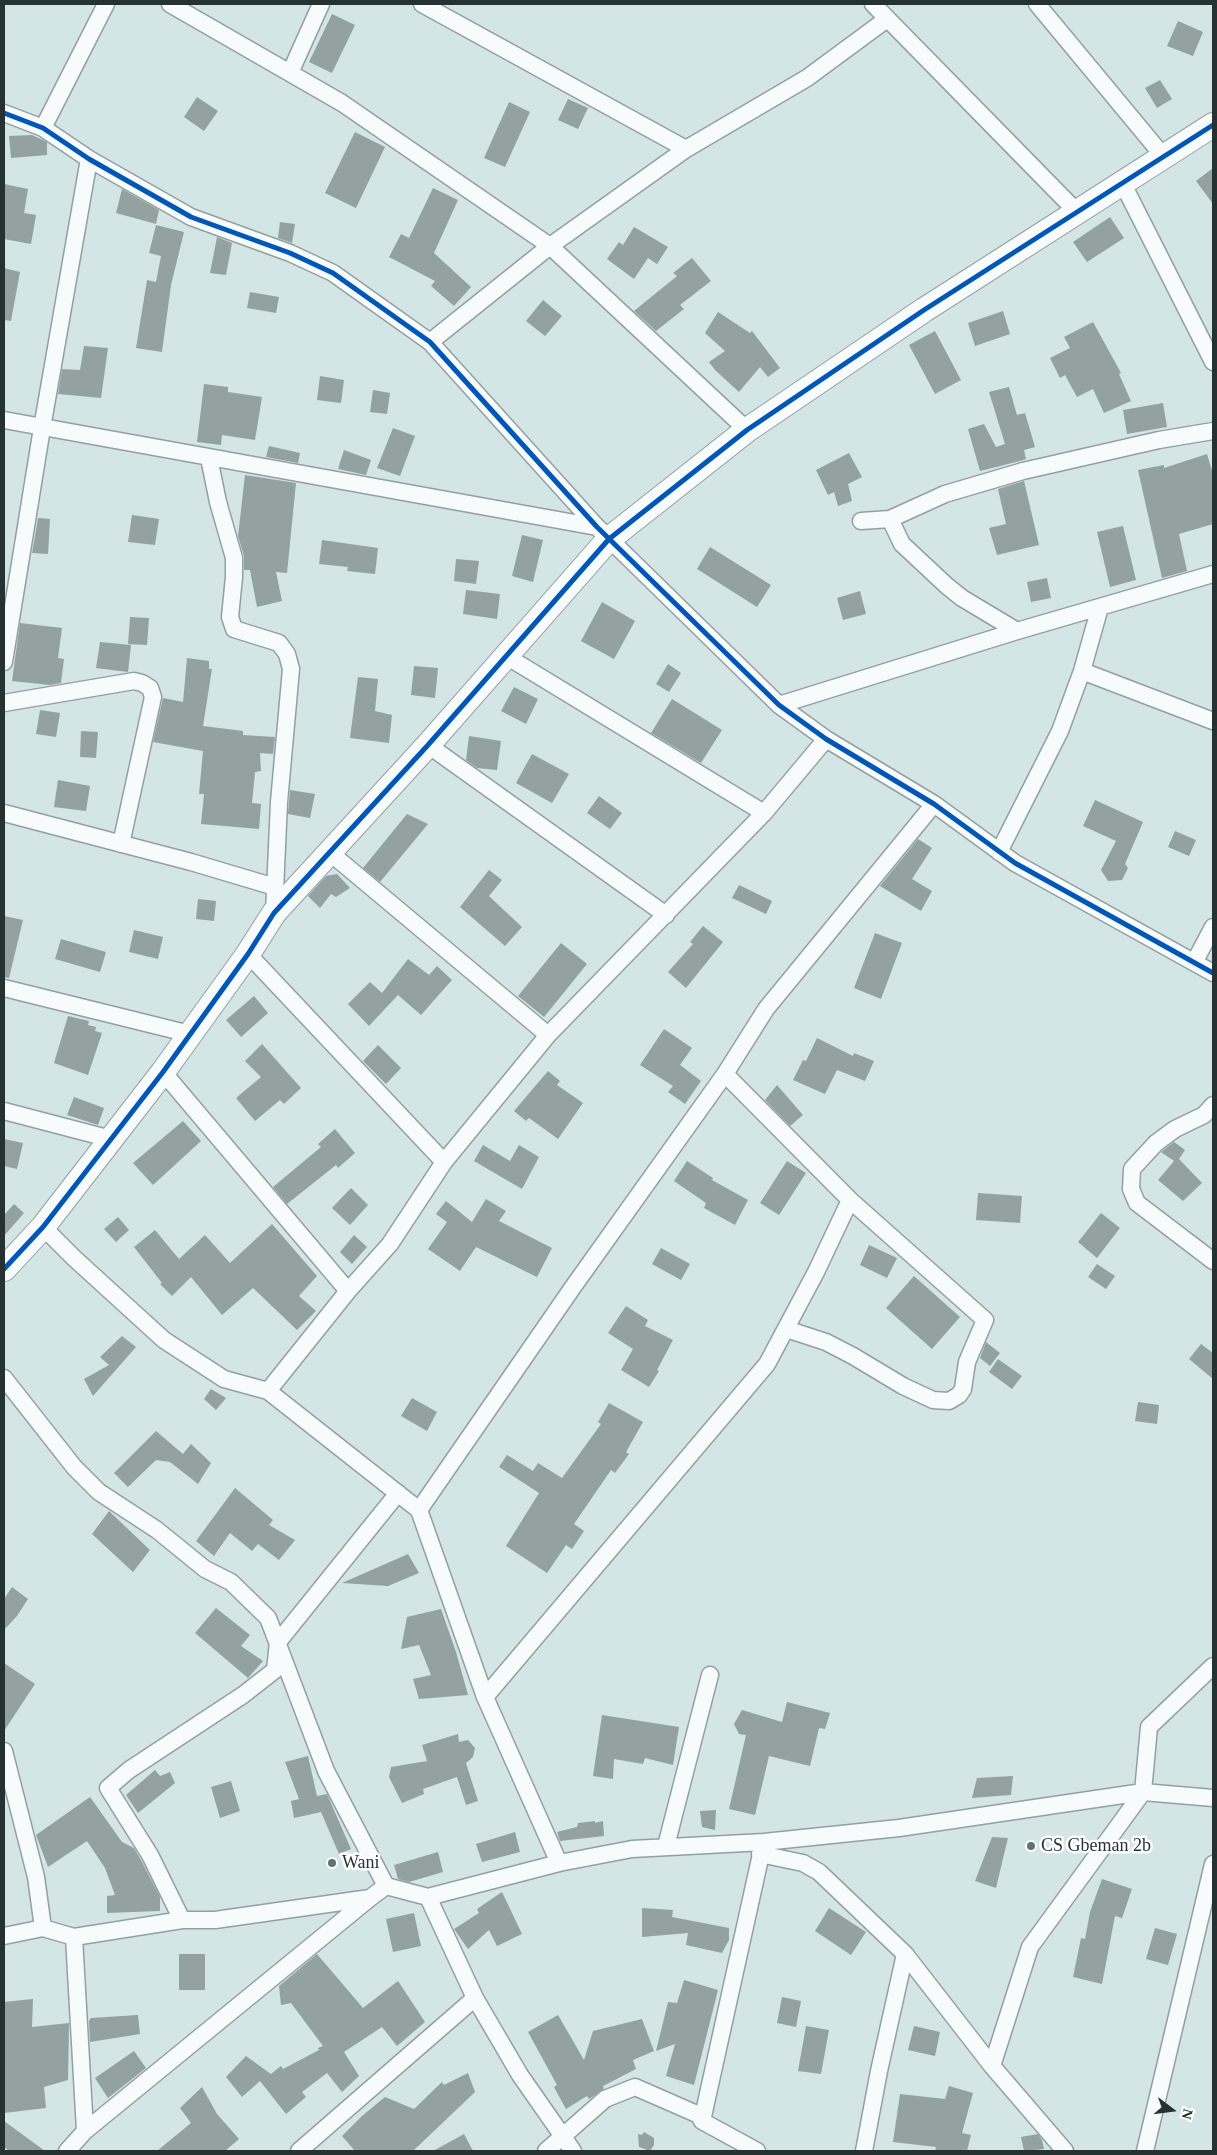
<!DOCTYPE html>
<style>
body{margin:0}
#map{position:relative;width:1217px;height:2155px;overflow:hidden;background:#d3e5e5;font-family:Georgia,serif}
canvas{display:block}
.frame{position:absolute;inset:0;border:5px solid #263232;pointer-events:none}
.north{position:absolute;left:1147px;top:2085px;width:50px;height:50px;-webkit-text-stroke:4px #fff;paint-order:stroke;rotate:105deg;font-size:14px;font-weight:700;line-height:20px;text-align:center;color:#263232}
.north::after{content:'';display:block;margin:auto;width:18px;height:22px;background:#263232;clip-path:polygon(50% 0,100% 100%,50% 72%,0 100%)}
</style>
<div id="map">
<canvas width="1217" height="2155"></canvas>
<div class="frame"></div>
<div class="north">N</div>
</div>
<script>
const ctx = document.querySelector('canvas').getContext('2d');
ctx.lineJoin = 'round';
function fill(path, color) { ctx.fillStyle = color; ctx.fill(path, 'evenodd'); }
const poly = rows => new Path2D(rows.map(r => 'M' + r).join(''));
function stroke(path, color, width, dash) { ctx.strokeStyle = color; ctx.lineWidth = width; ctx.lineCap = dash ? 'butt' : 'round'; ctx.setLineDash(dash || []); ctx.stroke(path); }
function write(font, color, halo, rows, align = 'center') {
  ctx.font = font + ' Georgia,serif'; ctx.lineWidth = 5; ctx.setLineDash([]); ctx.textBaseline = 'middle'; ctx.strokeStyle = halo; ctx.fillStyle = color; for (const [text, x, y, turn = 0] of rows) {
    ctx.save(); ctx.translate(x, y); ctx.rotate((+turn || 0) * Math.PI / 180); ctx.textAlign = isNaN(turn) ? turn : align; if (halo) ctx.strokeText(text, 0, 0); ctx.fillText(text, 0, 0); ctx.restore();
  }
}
const building = poly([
 [332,14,355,25,332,73,309,62],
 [1178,21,1203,32,1193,56,1167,46],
 [1160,80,1172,99,1157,108,1145,88],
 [197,97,218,111,204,131,184,117],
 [568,99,588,108,578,129,558,120],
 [509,102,530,112,505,167,484,158],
 [355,132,385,147,356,208,325,193],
 [32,135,47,142,47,155,11,158,9,136],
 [1213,168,1213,204,1196,181],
 [4,184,28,189,24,213,36,215,31,244,4,239],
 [433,188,458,200,434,253,471,287,454,306,431,286,435,281,389,257,401,234,409,238],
 [122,189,159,210,156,224,116,213],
 [1110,217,1124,238,1087,262,1073,242],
 [280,222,295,224,292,243,278,238],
 [156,225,184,232,171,285,162,352,136,348,147,280,156,282,161,256,149,253],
 [634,227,668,247,657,264,648,258,634,279,607,259,619,242,623,245],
 [217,237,232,243,226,275,210,273],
 [692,258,711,281,680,305,684,309,656,331,634,311,677,276,673,273],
 [4,268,20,272,11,321,4,320],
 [250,292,279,297,276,313,247,308],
 [543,300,562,316,545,336,526,321],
 [1003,311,1010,334,975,346,968,323],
 [718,312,750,333,752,331,780,368,768,377,760,367,739,392,715,370,709,362,725,351,705,333],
 [1093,322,1121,373,1119,374,1131,401,1104,413,1093,389,1077,397,1065,375,1060,378,1050,358,1070,348,1064,337],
 [935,331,961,380,935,394,909,345],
 [84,346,108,348,101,398,58,394,62,369,80,370],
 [320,376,344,380,341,403,317,400],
 [204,384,228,387,228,392,262,397,255,440,222,435,221,445,197,442],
 [1009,387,1017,415,1025,413,1035,447,1024,450,1026,459,1020,461,980,471,968,429,984,424,996,447,1005,444,989,392],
 [373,390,390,393,387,414,370,412],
 [1163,403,1167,427,1127,434,1123,410],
 [393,428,415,436,400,476,377,468],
 [269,446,300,453,298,463,266,457],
 [344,450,371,460,366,475,338,469],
 [849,453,862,477,848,484,852,501,838,506,834,492,828,495,816,470],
 [1207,454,1213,474,1213,524,1179,534,1187,571,1162,578,1138,470,1164,465,1164,468],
 [245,475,296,483,287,573,276,572,282,601,257,607,250,570,244,570,244,556,238,536],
 [1024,481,1039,545,997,555,989,528,1006,524,998,489],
 [132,515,159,519,155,545,128,542],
 [38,518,50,519,48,554,32,553],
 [1123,526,1136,580,1110,587,1097,532],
 [522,535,543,540,533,582,512,576],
 [322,540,378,548,375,574,347,571,348,567,319,564],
 [710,547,771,585,757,607,697,569],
 [456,559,479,561,476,584,454,581],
 [1047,578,1051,598,1031,602,1027,582],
 [466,590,500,594,497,619,463,614],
 [860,591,866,614,843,620,837,598],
 [602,602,635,621,614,659,581,641],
 [130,617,149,618,147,645,128,644],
 [20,623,62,628,58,658,64,659,61,683,50,685,12,681],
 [100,642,131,645,128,672,96,668],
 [187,658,209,661,209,669,212,669,203,726,243,731,243,735,275,737,273,754,260,753,261,771,255,772,252,803,261,804,259,829,201,824,204,794,199,794,203,751,153,742,163,698,183,702],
 [668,664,681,673,669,692,656,684],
 [414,666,438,668,435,698,411,695],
 [358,677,378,679,375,711,392,715,389,743,350,738],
 [514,687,538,699,526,724,501,711],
 [672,699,722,730,701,763,651,733],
 [40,710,60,713,56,737,36,734],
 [81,731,98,732,96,758,80,757],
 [469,736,501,741,497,770,477,768,466,760],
 [532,754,569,774,552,803,516,783],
 [58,780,90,786,86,811,54,807],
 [290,790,315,794,310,818,288,814],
 [599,796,622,813,610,829,587,813],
 [1095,800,1143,822,1125,864,1128,868,1122,880,1108,881,1101,870,1116,841,1083,826],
 [407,814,428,824,380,882,363,868],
 [1175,831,1196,840,1189,856,1168,847],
 [918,839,932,848,912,879,932,891,921,911,880,886],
 [489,870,502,880,489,896,522,927,505,946,460,907],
 [337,874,350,888,336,897,331,894,320,908,308,896,326,876],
 [739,885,772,901,766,914,732,898],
 [198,899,216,901,214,921,196,919],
 [4,916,23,920,9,978,4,977],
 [703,926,723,942,686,988,668,972,693,944,690,942],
 [134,930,163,937,158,959,129,952],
 [875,933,902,943,881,999,854,988],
 [61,939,106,952,100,972,55,959],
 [561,943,587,964,544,1017,518,996],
 [408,959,429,975,437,966,452,980,421,1015,398,995,369,1026,348,1004,370,982,382,993],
 [254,996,268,1013,241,1037,226,1020],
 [68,1016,89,1021,88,1025,96,1027,95,1031,102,1033,88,1075,54,1063],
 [664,1029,692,1048,680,1065,701,1081,685,1104,668,1092,673,1086,640,1065],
 [817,1038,853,1056,854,1053,874,1061,865,1081,837,1070,825,1094,793,1080,803,1060,806,1061],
 [262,1044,301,1088,284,1104,280,1100,255,1121,236,1098,261,1077,245,1061],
 [378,1045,401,1068,386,1084,363,1061],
 [548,1071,560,1081,557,1085,583,1103,558,1139,529,1118,526,1121,514,1111],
 [777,1085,803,1115,790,1126,765,1100],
 [74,1097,104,1108,98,1125,67,1115],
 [183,1121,201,1141,153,1185,133,1163],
 [335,1129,355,1153,338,1168,336,1165,287,1204,273,1187,321,1147,318,1144],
 [4,1139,23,1143,17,1169,4,1166],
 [1174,1142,1185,1150,1179,1159,1202,1183,1183,1201,1158,1180,1174,1161,1161,1152],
 [483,1145,510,1161,519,1145,539,1157,522,1189,474,1161],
 [687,1161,713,1178,712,1180,748,1200,735,1225,704,1208,706,1203,674,1181],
 [787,1161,806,1173,779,1215,760,1203],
 [351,1188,368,1205,350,1225,332,1208],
 [978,1193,1022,1196,1020,1223,976,1220],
 [486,1199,506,1211,499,1221,552,1248,537,1277,476,1247,460,1271,428,1249,447,1222,436,1214,446,1201,472,1222],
 [14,1204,24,1213,4,1236,4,1215],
 [1101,1213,1120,1228,1097,1258,1078,1242],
 [118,1217,129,1230,116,1242,104,1229],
 [272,1224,317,1276,299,1296,316,1311,297,1330,253,1288,222,1315,191,1277,172,1296,160,1284,162,1283,134,1247,155,1230,179,1259,205,1235,230,1263],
 [354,1235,367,1247,352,1264,340,1252],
 [869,1245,897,1258,887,1278,860,1265],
 [661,1248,690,1264,681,1280,652,1264],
 [1097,1264,1115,1276,1106,1289,1088,1277],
 [914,1276,960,1317,932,1349,886,1308],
 [626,1306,648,1320,645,1326,673,1340,657,1370,659,1371,649,1387,621,1370,633,1349,608,1333],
 [122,1336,136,1347,93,1396,84,1379,109,1365,100,1357],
 [986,1342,1000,1353,990,1366,980,1358],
 [1201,1344,1213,1353,1213,1379,1189,1359],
 [998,1359,1022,1376,1012,1389,989,1372],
 [211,1389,226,1398,216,1410,204,1399],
 [412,1398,437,1412,427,1431,401,1416],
 [1138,1402,1159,1405,1157,1424,1135,1421],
 [609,1403,643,1422,626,1452,629,1454,615,1473,611,1470,574,1524,584,1531,572,1549,566,1545,547,1573,506,1546,539,1493,499,1467,507,1455,533,1471,538,1463,562,1478,601,1424,598,1422],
 [156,1431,183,1454,191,1444,211,1463,198,1484,170,1462,156,1460,128,1487,114,1473],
 [235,1488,273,1520,269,1525,295,1540,279,1560,258,1544,252,1551,230,1533,214,1556,196,1541],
 [109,1511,150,1550,133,1572,92,1534],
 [408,1554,419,1573,388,1586,342,1583],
 [12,1587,28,1599,17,1616,4,1630,4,1599],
 [216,1608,250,1635,241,1646,263,1661,248,1678,195,1633],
 [441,1609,456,1652,468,1695,419,1699,413,1679,431,1675,419,1645,401,1649,407,1617],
 [4,1663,35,1684,4,1731],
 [787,1702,830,1713,825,1729,819,1728,810,1766,769,1756,755,1815,729,1809,746,1735,739,1734,734,1724,742,1710,782,1722],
 [602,1715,679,1727,673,1765,645,1758,643,1764,614,1759,613,1779,593,1776],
 [458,1734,459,1742,468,1740,475,1748,473,1757,466,1763,478,1801,466,1805,457,1777,423,1789,424,1794,402,1803,389,1777,391,1767,427,1761,422,1745],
 [308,1756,317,1796,327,1794,351,1849,339,1854,321,1812,294,1818,291,1801,299,1799,285,1762],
 [155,1770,160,1776,170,1772,175,1783,138,1813,126,1795],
 [1013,1776,1011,1795,972,1798,977,1778],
 [231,1781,240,1811,220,1818,211,1787],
 [90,1797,122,1842,134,1848,141,1860,160,1897,160,1911,107,1913,107,1896,115,1895,105,1868,87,1841,48,1867,36,1835],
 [716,1810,715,1830,702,1827,700,1811],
 [595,1821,595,1823,603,1821,604,1836,560,1841,557,1832,577,1827,578,1823],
 [515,1832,520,1852,482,1862,476,1844],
 [992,1837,1008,1838,996,1888,975,1881],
 [438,1852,443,1872,409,1882,398,1879,394,1865],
 [1102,1879,1132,1889,1122,1918,1115,1916,1102,1984,1073,1977,1081,1938,1085,1939,1090,1912],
 [502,1892,522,1934,497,1946,489,1930,468,1949,454,1929,479,1913,477,1909],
 [642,1908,673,1910,672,1917,729,1928,729,1940,722,1953,686,1945,688,1933,642,1937],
 [829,1908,866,1932,851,1955,815,1931],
 [414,1913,421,1946,393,1952,386,1919],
 [1155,1928,1177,1934,1168,1965,1146,1959],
 [179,1954,205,1954,205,1990,179,1990],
 [317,1954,363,2008,398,1981,425,2022,397,2046,382,2027,344,2052,359,2076,342,2092,327,2073,302,2092,306,2097,286,2114,260,2081,242,2097,226,2077,246,2056,271,2074,281,2066,283,2069,319,2050,318,2048,323,2046,291,2003,281,2005,279,1986],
 [684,1980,718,1990,694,2085,666,2076,675,2044,656,2051,668,2002,677,2003],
 [782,1997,801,2001,796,2027,777,2023],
 [33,1999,32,2027,69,2023,68,2080,44,2087,46,2108,4,2113,4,2002],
 [138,2015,140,2034,90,2042,89,2021,91,2018],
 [558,2015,584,2060,593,2031,642,2019,654,2051,633,2060,636,2069,603,2086,604,2089,589,2099,587,2096,566,2109,554,2087,557,2085,528,2032],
 [806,2026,829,2030,821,2074,798,2071],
 [914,2026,940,2032,935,2056,908,2050],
 [134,2051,146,2068,108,2098,95,2078],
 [468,2073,475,2092,413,2151,355,2151,342,2136,362,2116,385,2097,414,2109,442,2082,444,2085],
 [949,2086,973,2093,962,2133,971,2135,967,2151,935,2151,936,2147,893,2142,900,2094,945,2099],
 [202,2087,217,2114,239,2139,225,2151,157,2151,191,2123,180,2108],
 [4,2121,45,2151,9,2151,4,2147],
 [644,2132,654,2138,654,2145,650,2151,639,2147,638,2134,642,2135],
 [464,2134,473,2151,433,2151],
 [1038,2134,1042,2140,1044,2149,1024,2151,1021,2137]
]);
const street = poly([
 [170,4,342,103,550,246,747,430],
 [422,4,686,149],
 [873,4,1077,212],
 [1037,4,1164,157],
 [290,73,321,4],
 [4,113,43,128,89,159,191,217,290,253,333,273,430,342,597,527,779,705,826,739,934,804,1015,863,1213,973],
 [43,128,106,4],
 [1123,184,1213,362],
 [430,342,550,246,686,149,807,78,887,19],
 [4,420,597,527],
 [209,458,218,502,234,558,234,577,230,617,234,629,279,643,287,654,291,669,279,802,274,913],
 [890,519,902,544,947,586,962,598,1017,631],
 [861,521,890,519,945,494,1023,471,1159,440,1213,431],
 [506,656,764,813],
 [4,662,42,428,89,159],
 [1082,671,1213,721],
 [4,703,134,681,142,683,150,688,153,697,121,844],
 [779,705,1017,631,1213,574],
 [428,745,666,915],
 [4,813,191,862,275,887],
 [328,851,548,1035],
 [999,852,1060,731,1082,671,1100,607],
 [248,954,444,1162],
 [1195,961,1213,927],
 [4,988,190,1034],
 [163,1072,348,1291],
 [725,1074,850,1200,985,1320,967,1362,963,1389,959,1395,949,1401,933,1400,903,1386,853,1356,826,1342,786,1329],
 [1213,1105,1204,1115,1175,1129,1156,1143,1132,1169,1131,1189,1137,1203,1213,1261],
 [4,1111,111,1139],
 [43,1227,74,1258,164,1340,224,1379,268,1391,419,1510,485,1697,559,1863],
 [4,1378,74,1467,99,1492,157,1530,205,1569,231,1582,268,1618,326,1771,386,1886],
 [268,1391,348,1291,390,1244,444,1162,548,1035,764,813,826,739],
 [419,1510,573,1287,725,1074,766,1009,934,804],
 [485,1697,767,1364,816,1272,850,1200],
 [4,1751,36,1877,43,1928],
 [666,1846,710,1675],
 [760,1854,803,1863,819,1872,905,1954,992,2066,1065,2151],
 [428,1897,475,1998,520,2075,573,2151],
 [182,1920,150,1855,108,1788,129,1770,243,1695,275,1670,278,1642,398,1493],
 [4,1936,43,1928,74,1937,182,1920,215,1920,370,1898,386,1886,428,1897,559,1863,632,1849,764,1842,899,1828,1143,1792,1213,1798],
 [74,1937,85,2131],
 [992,2066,1030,1947,1143,1792,1149,1727,1213,1666],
 [702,2121,763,1845],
 [67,2151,85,2131,370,1898],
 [299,2151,475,1998],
 [546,2151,605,2099,635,2087,699,2115,702,2121,757,2151],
 [864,2151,879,2071,905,1954],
 [1145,2151,1213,1864]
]);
const secondary = poly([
 [4,1269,43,1227,163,1072,248,954,274,913,428,745,609,539,747,430,924,310,1213,125]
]);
const cycleway = poly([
 [4,113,43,128,89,159,191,217,290,253,333,273,430,342,597,527,779,705,826,739,934,804,1015,863,1213,973],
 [4,1269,43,1227,163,1072,248,954,274,913,428,745,609,539,747,430,924,310,1213,125]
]);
const markers = [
 [1031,1846,5,"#637171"],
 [332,1863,5,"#637171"]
];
const poiNames = [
 ["CS Gbeman 2b",1041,1846],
 ["Wani",342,1863]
];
fill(building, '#93a1a1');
stroke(street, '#92a0a0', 19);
stroke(secondary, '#92a0a0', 26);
stroke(street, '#f8fbfb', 16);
stroke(secondary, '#f8fbfb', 24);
stroke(cycleway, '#0057b8', 5);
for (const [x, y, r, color] of markers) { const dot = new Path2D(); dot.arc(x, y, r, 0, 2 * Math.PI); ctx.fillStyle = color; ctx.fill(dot); stroke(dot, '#fff', 2); }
write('18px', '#263232', '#fff', poiNames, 'left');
</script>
